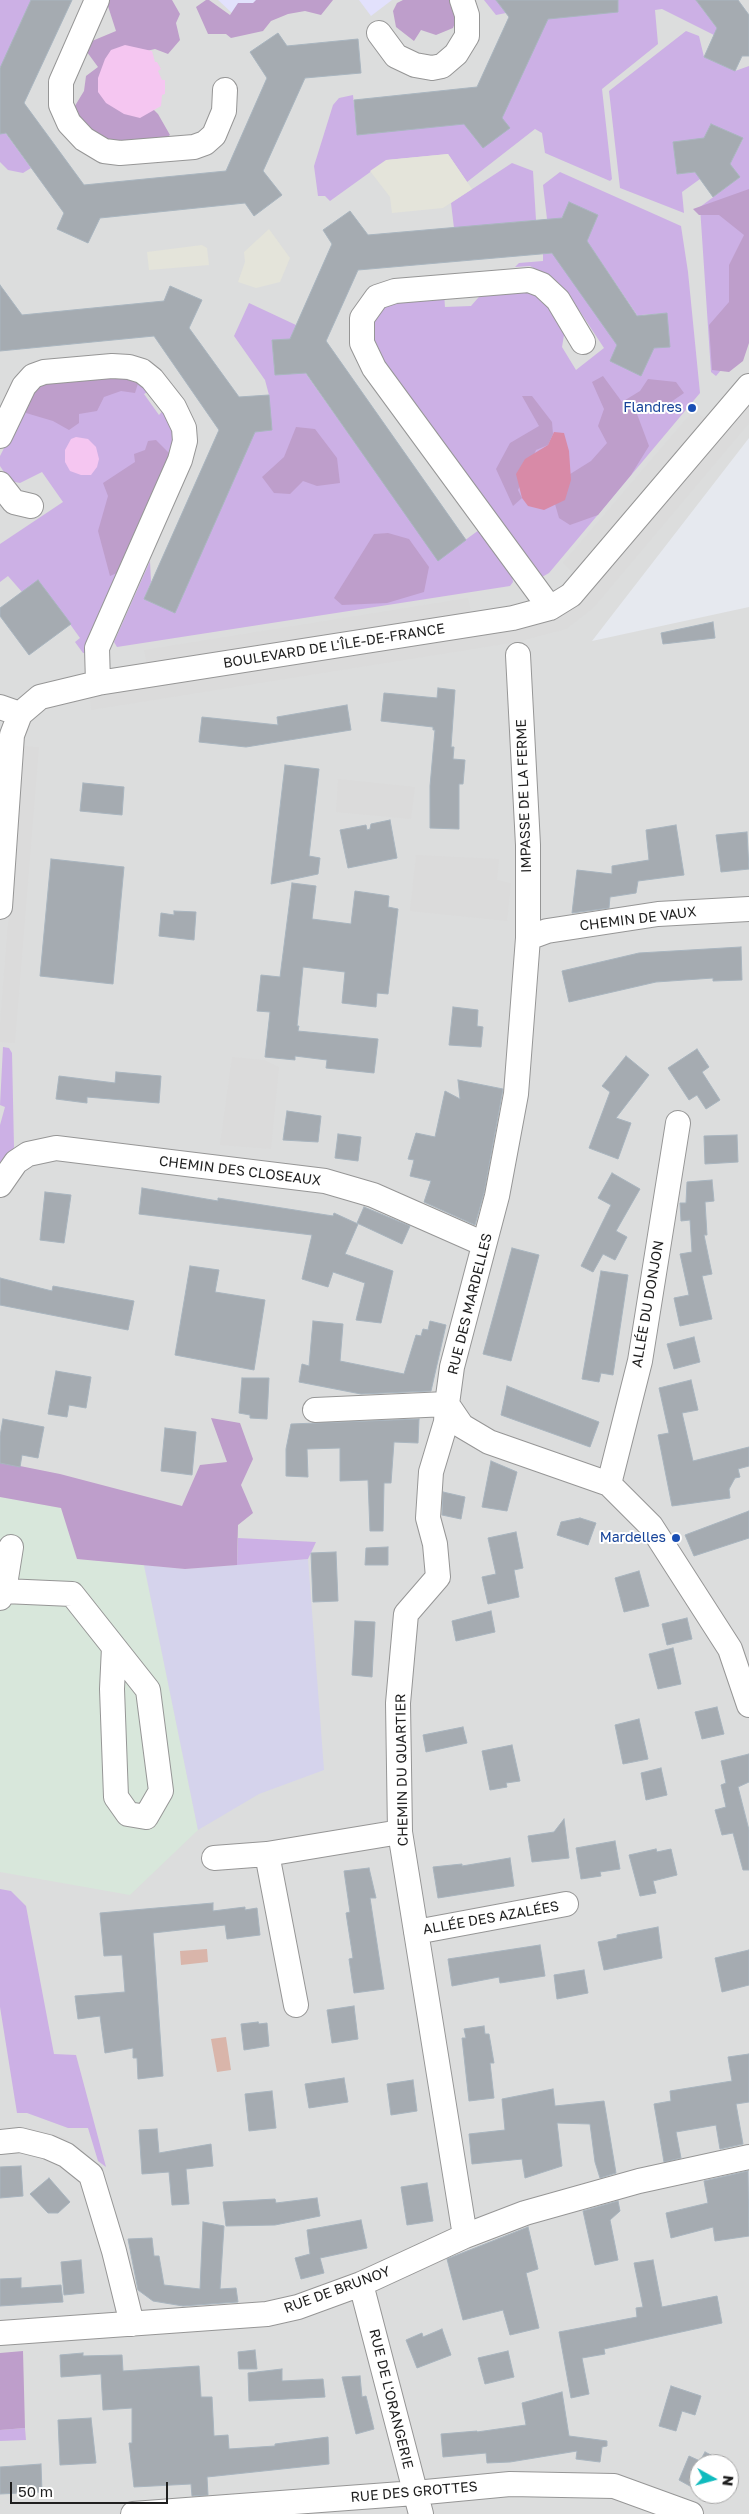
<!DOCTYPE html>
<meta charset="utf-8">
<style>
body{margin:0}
#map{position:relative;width:749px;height:2514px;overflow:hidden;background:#e6e9ef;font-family:"Golos Text",sans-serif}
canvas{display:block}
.north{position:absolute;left:689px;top:2454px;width:50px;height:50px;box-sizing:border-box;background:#fff;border:1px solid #a5a5a5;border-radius:50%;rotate:97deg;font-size:14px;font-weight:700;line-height:20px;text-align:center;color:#1f1f1f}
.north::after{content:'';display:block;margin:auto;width:18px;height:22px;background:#10bbbe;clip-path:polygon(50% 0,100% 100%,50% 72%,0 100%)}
.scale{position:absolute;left:10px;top:2482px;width:158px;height:22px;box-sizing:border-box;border:2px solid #1f1f1f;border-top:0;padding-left:6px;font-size:15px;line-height:18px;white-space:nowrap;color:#1f1f1f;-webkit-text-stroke:4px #fff;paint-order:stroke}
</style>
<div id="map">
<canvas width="749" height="2514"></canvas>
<div class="north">N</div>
<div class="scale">50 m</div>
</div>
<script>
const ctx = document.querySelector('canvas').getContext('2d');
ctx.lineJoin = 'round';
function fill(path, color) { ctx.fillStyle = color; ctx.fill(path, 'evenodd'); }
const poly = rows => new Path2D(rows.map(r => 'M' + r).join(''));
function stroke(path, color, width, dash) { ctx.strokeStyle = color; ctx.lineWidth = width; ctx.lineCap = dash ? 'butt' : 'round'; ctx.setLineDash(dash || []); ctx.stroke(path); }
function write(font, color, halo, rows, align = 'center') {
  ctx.font = font + ' "Golos Text",sans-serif'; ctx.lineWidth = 4; ctx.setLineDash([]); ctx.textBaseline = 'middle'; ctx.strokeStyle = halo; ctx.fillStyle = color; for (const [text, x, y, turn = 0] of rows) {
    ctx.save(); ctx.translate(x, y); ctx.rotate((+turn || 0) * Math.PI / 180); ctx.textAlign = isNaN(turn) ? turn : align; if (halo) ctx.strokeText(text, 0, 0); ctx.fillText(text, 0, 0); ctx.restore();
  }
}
const residential = poly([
 [0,0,749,0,749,438,592,641,749,607,749,2514,0,2514],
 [699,2464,729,2464,729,2494,699,2494]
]);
const industrial = poly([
 [0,1497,61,1508,77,1559,144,1565,198,1830,130,1895,0,1872]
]);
const education = poly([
 [218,0,305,0,233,14],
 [359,0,392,0,371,16]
]);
const farmland = poly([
 [308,1559,324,1770,259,1794,198,1830,144,1565,185,1569]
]);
const grass = poly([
 [0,0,31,0,0,68],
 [484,0,496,0,506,13,496,15],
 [609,0,696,0,719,31,714,35,662,9,655,10,658,44,602,89,612,179,610,181,545,153,542,133,535,129,467,182,448,154,387,160,330,201,325,196,318,196,314,166,333,105,339,98,353,95,357,135,468,123,467,128,483,148,544,19],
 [686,31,699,36,704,57,735,71,749,66,749,337,716,376,711,372,700,207,740,177,730,164,743,139,711,124,703,141,699,139,673,142,677,174,698,172,700,179,682,192,684,213,620,188,609,91],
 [4,131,31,168,23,173,8,170,0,162,0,134],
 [512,163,533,171,536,220,454,228,451,203],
 [560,172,681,226,688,272,700,393,549,573,542,577,536,576,372,352,372,319,382,306,444,293,445,307,471,306,485,290,525,287,543,295,565,329,562,347,576,370,604,348,573,301,554,279,530,266,515,267,519,263,543,261,543,254,555,253,614,341,667,313,641,315,639,318,587,241,598,215,569,203,560,221,547,219,543,185],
 [249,303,296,325,292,334,294,336,293,339,272,340,275,375,301,373,304,371,438,560,479,530,512,575,513,582,510,586,117,647,114,642,150,561,151,582,144,599,175,613,254,434,269,395,265,380,234,336],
 [121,372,151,390,144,394,159,415,166,407,177,443,156,495,146,492,146,521,86,653,83,653,75,642,80,638,39,581,22,592,8,576,0,582,0,544,63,502,42,472,20,483,10,481,0,466,0,456,35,387,44,379],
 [3,1047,9,1048,12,1053,14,1147,11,1156,0,1169,0,1125,5,1107,0,1105],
 [238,1538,316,1542,308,1559,237,1565],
 [0,1889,11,1891,26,1906,54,2054,76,2055,106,2167,98,2161,88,2128,68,2128,27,2113,17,2113,0,2007],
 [25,2428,26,2440,0,2441,0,2430]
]);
const forest = poly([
 [106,0,172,0,180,14,176,23,180,40,168,54,155,49,134,54,152,108,158,114,170,135,164,139,112,147,70,114,84,91,86,76,98,67,87,52,92,41,116,31],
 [206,0,209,0,230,15,238,3,253,3,256,0,333,0,321,15,305,11,288,14,271,21,263,31,231,38,226,34,208,34,196,7],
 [403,0,464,0,453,28,436,35,421,30,414,41,396,27,393,11,397,3],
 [749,189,749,343,743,361,729,372,712,370,709,325,729,302,729,265,744,235,719,215,699,215,693,209],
 [603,376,622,402,640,391,648,379,676,382,684,393,671,402,649,403,637,414,649,446,631,475,598,515,570,525,559,518,553,497,567,476,591,461,607,443,598,426,604,409,592,382],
 [67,377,140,377,135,393,121,391,104,397,97,411,79,414,79,423,69,430,53,421,26,413,25,396,46,384],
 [522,396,532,396,552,422,553,434,548,445,536,450,518,490,522,498,513,506,496,469,510,443,539,426],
 [296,427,315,429,337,458,340,483,317,486,303,481,290,494,274,493,262,477,284,457],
 [156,440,171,455,149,499,147,524,124,570,110,576,98,531,108,496,103,483,135,462,134,454,145,450,148,441],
 [388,533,409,539,429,567,424,592,387,603,342,605,334,598,374,534],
 [211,1418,240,1423,253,1459,241,1485,253,1513,238,1525,237,1565,185,1569,77,1559,61,1508,0,1497,0,1462,60,1474,182,1506,200,1465,227,1462],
 [23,2351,25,2428,0,2430,0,2353]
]);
const park = poly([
 [125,45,152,51,155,62,157,62,161,69,158,71,162,80,165,80,165,94,162,95,161,106,140,118,124,114,106,103,98,92,98,78,105,59,111,50],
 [76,437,88,439,96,447,99,459,97,467,91,475,81,475,70,471,65,462,65,450,71,439]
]);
const pitch = poly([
 [554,432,564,433,569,451,571,480,565,500,544,510,528,506,522,498,516,474,525,459,548,445]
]);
const parking = poly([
 [749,400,749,423,593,608,566,629,517,642,91,710,90,695,539,623],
 [694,410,706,420,575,574,563,563],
 [468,598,471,614,147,665,144,650],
 [22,746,39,747,15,1043,0,1042,0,1024],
 [338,779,415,787,411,819,336,812],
 [416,855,499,859,497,880,511,883,507,921,410,911],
 [232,1057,264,1060,279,1067,271,1149,220,1145],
 [24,2127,67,2138,70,2147,24,2133]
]);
const plaza = poly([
 [448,154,472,189,443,208,392,213,390,197,370,171,386,160],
 [269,229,290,258,280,282,256,288,238,282,245,262,244,252],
 [202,245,207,248,209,265,149,270,147,252]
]);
const water = poly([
 [207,1949,208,1962,181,1965,180,1951],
 [226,2037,231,2070,217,2072,211,2039]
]);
const building = poly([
 [31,0,72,0,24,103,84,185,226,171,267,78,250,52,278,33,287,46,358,39,361,73,305,78,263,171,282,195,254,216,245,203,100,218,88,243,57,229,64,213,6,133,0,134,0,68,31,0],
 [496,0,618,0,618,12,548,19,502,118,510,128,483,148,464,124,357,135,354,100,477,87,509,17,496,0],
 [696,0,738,0,749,15,749,56,742,56,735,71,704,57,717,28,696,0],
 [711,124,743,138,730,164,740,177,713,197,695,172,677,174,673,142,704,138,711,124],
 [569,202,598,215,587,241,637,316,667,313,670,347,654,348,641,376,610,361,617,345,552,253,358,270,326,341,466,540,438,561,306,373,275,375,272,340,290,339,332,244,323,230,350,211,368,235,562,218,569,202],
 [0,285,22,315,164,301,170,286,202,300,189,328,239,397,269,395,272,430,255,432,175,613,144,599,219,430,154,336,0,351,0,285],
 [38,580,71,624,29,655,0,616,0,608,38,580],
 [713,622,715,638,663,644,661,633,713,622],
 [438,688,455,690,451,747,454,747,453,759,465,760,463,784,459,784,459,829,430,828,430,786,435,730,433,730,433,727,381,721,384,693,437,698,438,688],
 [347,705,351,730,246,747,199,742,202,717,278,725,277,717,347,705],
 [285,765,319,769,309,856,320,858,318,874,271,884,285,765],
 [83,783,124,787,122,815,80,811,83,783],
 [390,820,397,858,348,868,340,830,366,825,367,830,370,829,371,824,390,820],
 [676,825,684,875,638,881,636,893,610,897,609,908,572,913,577,870,612,874,612,866,649,860,646,830,676,825],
 [747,832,749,869,721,872,716,835,747,832],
 [51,859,124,867,113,984,40,976,51,859],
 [292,883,316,886,312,919,351,924,355,891,389,896,388,907,398,909,388,994,377,993,376,1007,342,1003,345,972,303,967,297,1026,299,1026,298,1031,378,1039,374,1073,326,1068,327,1060,295,1056,295,1060,265,1057,270,1012,257,1011,261,975,280,977,292,883],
 [174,911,196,912,194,940,159,936,161,913,174,915,174,911],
 [741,947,742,980,713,981,713,978,656,982,569,1002,562,971,639,953,741,947],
 [453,1007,478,1010,477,1026,483,1027,481,1047,449,1045,453,1007],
 [697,1049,709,1067,702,1072,720,1100,706,1109,697,1095,689,1100,668,1068,697,1049],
 [626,1056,649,1075,616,1118,631,1123,618,1159,589,1148,610,1092,602,1086,626,1056],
 [116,1072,161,1076,159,1103,87,1097,87,1103,56,1099,59,1076,115,1083,116,1072],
 [458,1080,503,1089,484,1193,475,1225,424,1202,431,1181,410,1176,414,1160,408,1159,416,1133,435,1137,445,1091,460,1099,458,1080],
 [287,1111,321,1116,318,1142,283,1140,287,1111],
 [338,1134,361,1137,358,1161,335,1158,338,1134],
 [737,1135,738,1162,705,1164,704,1136,737,1135],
 [612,1173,640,1189,616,1231,627,1237,615,1260,603,1254,593,1272,581,1266,611,1205,598,1198,612,1173],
 [712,1180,714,1201,705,1202,707,1235,704,1235,712,1274,702,1276,712,1319,680,1326,674,1298,689,1295,680,1254,692,1252,690,1220,681,1221,680,1203,686,1203,687,1182,712,1180],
 [142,1188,218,1201,218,1198,333,1216,334,1213,358,1224,345,1254,393,1271,381,1323,356,1320,365,1283,333,1272,328,1287,302,1279,312,1235,139,1214,142,1188],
 [45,1192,71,1195,64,1243,40,1240,45,1192],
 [364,1207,410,1226,402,1244,357,1223,364,1207],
 [512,1248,539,1255,511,1361,483,1354,512,1248],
 [190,1266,219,1270,215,1292,265,1300,254,1370,175,1355,190,1266],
 [601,1271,628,1275,613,1375,601,1373,599,1382,582,1379,601,1271],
 [0,1278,52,1291,53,1286,134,1301,128,1330,0,1305,0,1278],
 [313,1321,343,1324,340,1361,404,1374,416,1335,421,1336,423,1329,428,1330,430,1321,446,1325,431,1391,361,1394,299,1382,302,1364,309,1366,313,1321],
 [694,1337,700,1362,674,1369,667,1344,694,1337],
 [56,1371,91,1377,86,1408,69,1405,67,1417,48,1414,56,1371],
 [242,1378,269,1378,267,1419,250,1418,250,1415,239,1413,242,1378],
 [691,1380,698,1410,682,1413,693,1461,749,1447,749,1466,738,1469,740,1477,735,1478,729,1489,730,1498,672,1506,658,1435,669,1433,659,1388,691,1380],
 [507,1386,599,1422,590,1447,501,1415,507,1386],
 [3,1419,44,1427,38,1458,22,1455,20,1467,0,1463,0,1436,3,1419],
 [419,1419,418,1443,394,1442,391,1483,384,1483,383,1531,370,1531,368,1480,340,1481,340,1448,307,1449,308,1477,286,1476,286,1449,291,1424,419,1419],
 [165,1428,196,1432,192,1475,161,1471,165,1428],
 [491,1461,517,1472,507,1511,482,1507,491,1461],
 [443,1492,465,1497,461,1519,442,1515,443,1492],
 [749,1511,749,1538,694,1556,685,1535,749,1511],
 [580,1518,596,1523,588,1545,557,1535,561,1522,580,1518],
 [516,1532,523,1568,514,1570,519,1597,488,1604,482,1577,496,1574,488,1538,516,1532],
 [388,1547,388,1565,365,1565,366,1548,388,1547],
 [336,1552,338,1601,313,1602,311,1553,336,1552],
 [639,1571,649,1606,624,1612,615,1578,639,1571],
 [491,1611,495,1632,456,1641,452,1621,491,1611],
 [687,1618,692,1639,667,1645,662,1624,687,1618],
 [355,1621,375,1622,372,1677,352,1675,355,1621],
 [673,1648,681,1684,658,1689,649,1654,673,1648],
 [717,1707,724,1734,702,1739,695,1712,717,1707],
 [639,1719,648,1759,623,1764,615,1725,639,1719],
 [463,1727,467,1743,426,1752,423,1735,463,1727],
 [512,1745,520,1781,506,1783,507,1787,490,1790,482,1751,512,1745],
 [749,1754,749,1782,738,1787,749,1830,749,1870,743,1870,733,1833,722,1835,715,1810,726,1807,721,1785,726,1783,721,1761,749,1754],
 [661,1768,667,1795,646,1800,641,1773,661,1768],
 [564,1819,569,1858,532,1862,528,1836,554,1832,564,1819],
 [615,1841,620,1869,600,1872,601,1876,581,1879,576,1848,615,1841],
 [656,1849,657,1852,671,1849,677,1875,653,1881,656,1893,640,1896,629,1855,656,1849],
 [510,1858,514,1886,438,1898,433,1867,462,1864,462,1866,510,1858],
 [369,1868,376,1898,370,1898,384,1989,354,1993,349,1959,353,1958,346,1913,350,1912,344,1871,369,1868],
 [213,1903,213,1911,245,1907,245,1910,257,1908,260,1935,227,1939,225,1925,153,1933,163,2076,138,2079,137,2058,133,2058,133,2048,105,2053,100,2016,78,2019,75,1996,125,1992,122,1955,104,1956,100,1913,213,1903],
 [658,1927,662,1958,604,1970,598,1942,617,1938,617,1935,658,1927],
 [540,1945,545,1976,500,1983,499,1977,452,1986,448,1959,540,1945],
 [749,1950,749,1985,722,1992,715,1958,749,1950],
 [584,1970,588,1993,557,1999,554,1975,584,1970],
 [354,2006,358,2039,332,2043,327,2010,354,2006],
 [258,2022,259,2024,267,2023,269,2046,244,2050,241,2024,258,2022],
 [484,2026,485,2034,489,2034,494,2063,490,2063,494,2098,469,2101,462,2038,466,2038,464,2029,484,2026],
 [749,2054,749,2102,736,2104,743,2144,720,2149,716,2125,676,2132,681,2158,664,2162,654,2104,671,2101,670,2091,732,2081,728,2057,749,2054],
 [344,2078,348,2102,309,2108,305,2084,344,2078],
 [413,2080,417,2111,391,2115,387,2084,413,2080],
 [553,2089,555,2106,604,2101,616,2173,600,2178,595,2162,590,2124,557,2123,562,2166,525,2178,522,2159,472,2164,469,2134,505,2130,502,2099,553,2089],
 [272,2091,276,2128,249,2131,245,2094,272,2091],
 [157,2129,159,2153,211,2144,213,2166,186,2169,189,2204,172,2205,169,2172,142,2174,139,2130,157,2129],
 [21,2166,23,2196,0,2198,0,2167,21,2166],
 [748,2171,749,2236,715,2241,713,2227,671,2238,666,2213,708,2203,704,2181,748,2171],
 [49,2178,70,2202,58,2213,48,2213,30,2194,49,2178],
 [427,2183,433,2221,407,2225,401,2187,427,2183],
 [317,2198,320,2216,275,2225,226,2226,223,2202,275,2199,276,2203,317,2198],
 [618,2201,620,2211,610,2220,618,2260,595,2265,583,2211,618,2201],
 [361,2220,367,2248,320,2258,324,2273,301,2279,295,2258,310,2254,307,2230,361,2220],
 [203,2222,224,2226,220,2289,236,2288,238,2302,183,2306,153,2301,138,2290,128,2239,152,2238,154,2256,159,2256,164,2285,200,2289,203,2222],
 [528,2227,538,2269,526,2273,539,2328,510,2335,503,2310,463,2320,447,2259,528,2227],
 [81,2260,84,2293,64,2295,61,2262,81,2260],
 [653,2260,662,2307,717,2296,722,2323,604,2349,605,2354,582,2358,589,2394,571,2398,559,2332,637,2317,636,2308,643,2307,634,2263,653,2260],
 [21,2278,21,2288,61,2285,63,2302,0,2306,0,2279,21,2278],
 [442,2329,451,2355,417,2368,406,2340,422,2333,423,2337,442,2329],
 [255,2350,257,2369,239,2369,238,2352,255,2350],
 [508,2351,514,2377,485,2384,478,2358,508,2351],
 [83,2353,83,2356,122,2355,123,2371,199,2366,201,2397,212,2397,214,2436,228,2435,229,2449,275,2446,275,2444,328,2437,329,2464,207,2477,208,2495,192,2496,191,2484,134,2487,129,2443,132,2443,132,2408,103,2410,101,2374,61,2377,60,2355,83,2353],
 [282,2369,282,2381,323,2379,325,2397,249,2401,248,2373,282,2369],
 [360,2376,362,2397,366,2396,374,2429,356,2434,342,2377,360,2376],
 [671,2386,701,2396,695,2415,682,2411,676,2431,659,2426,671,2386],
 [562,2392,569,2436,607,2441,607,2446,602,2447,600,2462,576,2459,577,2451,510,2462,487,2463,486,2453,443,2457,441,2434,477,2431,477,2432,526,2425,522,2403,562,2392],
 [91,2418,96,2463,60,2465,58,2420,91,2418],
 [705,2452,723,2461,721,2464,699,2464,699,2491,679,2480,689,2456,700,2461,705,2452],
 [41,2464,42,2492,0,2494,0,2467,41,2464]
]);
const minor = poly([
 [97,0,61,82,61,105,69,123,84,139,104,151,120,153,194,147,205,143,214,135,224,111,225,90],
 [379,33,396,56,415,65,432,68,442,66,456,54,467,36,467,15,462,0],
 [0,436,24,386,33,376,44,372,112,366,129,367,142,371,152,379,174,407,184,428,185,441,180,460,97,648,98,683],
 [0,484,14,502,31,506],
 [550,608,374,368,362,343,362,318,377,297,395,291,529,280,542,285,558,300,583,342],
 [518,655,528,845,528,938,516,1094,497,1196,452,1367,447,1404,462,1426,489,1442,609,1484,651,1526,730,1649,749,1705],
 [0,707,20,714],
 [0,907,12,735,20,714,40,697,98,683,513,618,550,608,571,595,749,386],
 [528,938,547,931,658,914,749,909],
 [0,1185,16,1162,28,1154,56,1148,325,1181,373,1195,484,1244],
 [315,1410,447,1404,446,1422,431,1472,428,1518,435,1544,438,1577,406,1614,398,1703,400,1832,465,2236],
 [609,1484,640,1361,678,1123],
 [4,1591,72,1594,114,1647,112,1689,116,1797,128,1814,146,1817,161,1791,148,1690,114,1647],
 [0,1598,4,1591,11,1547],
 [267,1854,296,2005],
 [214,1858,267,1854,400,1832],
 [416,1932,566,1904],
 [0,2142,20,2140,48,2147,66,2155,91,2175,114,2251,132,2324],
 [361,2284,421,2514],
 [0,2333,267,2314,298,2307,361,2284,465,2236,525,2213,639,2181,749,2157],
 [133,2514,415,2493,510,2484,614,2486,691,2514]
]);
const markers = [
 [692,408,5,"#1a4fb4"],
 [676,1538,5,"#1a4fb4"]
];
const transitNames = [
 ["Flandres",682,408],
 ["Mardelles",666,1538]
];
const streetNames = [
 ["BOULEVARD DE L'ÎLE-DE-FRANCE",334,646,-9],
 ["IMPASSE DE LA FERME",524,796,-92],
 ["CHEMIN DE VAUX",638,919,-7],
 ["CHEMIN DES CLOSEAUX",240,1171,7],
 ["RUE DES MARDELLES",470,1304,-76],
 ["ALLÉE DU DONJON",648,1304,-80],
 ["CHEMIN DU QUARTIER",402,1770,-91],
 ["ALLÉE DES AZALÉES",491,1918,-10],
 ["RUE DE BRUNOY",337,2290,-20],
 ["RUE DE L'ORANGERIE",391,2399,76],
 ["RUE DES GROTTES",414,2492,-5]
];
fill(residential, '#dcdddd');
fill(industrial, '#d8e7db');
fill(education, '#e2e1fc');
fill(farmland, '#d5d3ec');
fill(grass, '#ccb0e5');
fill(forest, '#be9ecb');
fill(park, '#f5c6f1');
fill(pitch, '#d88aa7');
fill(parking, '#dbdbdb');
fill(plaza, '#e4e4da');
fill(water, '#d9b5aa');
fill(building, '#a5abb1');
stroke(building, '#a9b5bf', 1);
stroke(minor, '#969696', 26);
stroke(minor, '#fff', 24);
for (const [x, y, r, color] of markers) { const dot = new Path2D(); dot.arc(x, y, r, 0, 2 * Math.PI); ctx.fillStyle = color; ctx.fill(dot); stroke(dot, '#fff', 2); }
write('14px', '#164399', '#fff', transitNames, 'right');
write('14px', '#1f1f1f', '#fff', streetNames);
</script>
